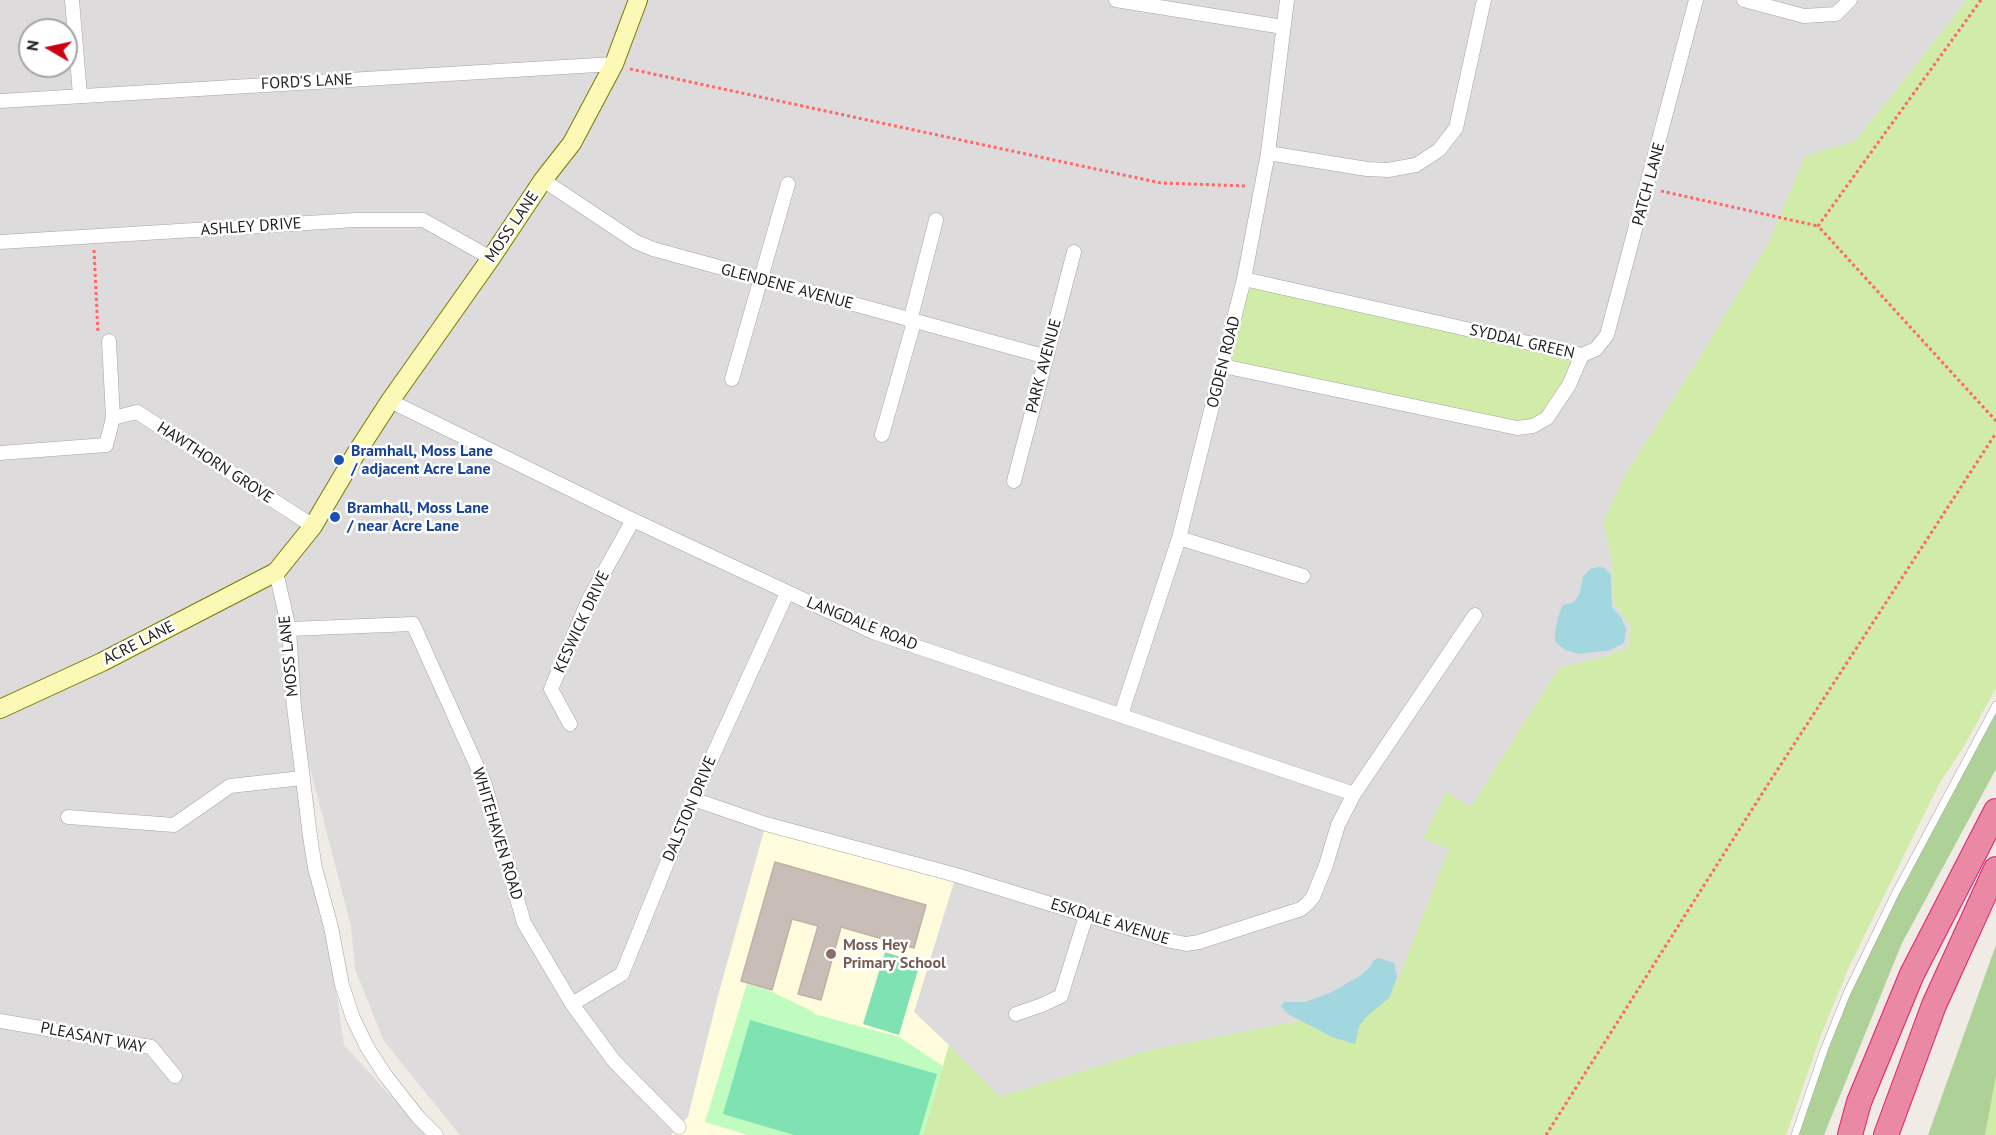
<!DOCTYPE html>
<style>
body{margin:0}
#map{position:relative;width:1996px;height:1135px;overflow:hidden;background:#f0ebe4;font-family:"PT Sans",sans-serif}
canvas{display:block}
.north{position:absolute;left:18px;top:18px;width:60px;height:60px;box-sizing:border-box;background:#fff;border:2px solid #a5a5a5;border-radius:50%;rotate:279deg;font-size:16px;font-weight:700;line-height:24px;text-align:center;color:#1e1e1e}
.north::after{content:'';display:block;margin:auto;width:21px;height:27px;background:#cd0012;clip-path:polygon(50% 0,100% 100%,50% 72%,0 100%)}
</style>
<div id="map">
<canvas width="1996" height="1135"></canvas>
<div class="north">N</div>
</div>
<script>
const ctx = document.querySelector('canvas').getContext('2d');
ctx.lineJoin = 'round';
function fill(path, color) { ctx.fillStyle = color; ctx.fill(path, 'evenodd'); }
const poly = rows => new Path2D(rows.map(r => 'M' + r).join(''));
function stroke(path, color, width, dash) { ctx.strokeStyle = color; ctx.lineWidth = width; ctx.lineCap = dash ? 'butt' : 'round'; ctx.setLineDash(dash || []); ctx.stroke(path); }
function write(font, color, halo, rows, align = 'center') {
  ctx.font = font + ' "PT Sans",sans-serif'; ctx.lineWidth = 5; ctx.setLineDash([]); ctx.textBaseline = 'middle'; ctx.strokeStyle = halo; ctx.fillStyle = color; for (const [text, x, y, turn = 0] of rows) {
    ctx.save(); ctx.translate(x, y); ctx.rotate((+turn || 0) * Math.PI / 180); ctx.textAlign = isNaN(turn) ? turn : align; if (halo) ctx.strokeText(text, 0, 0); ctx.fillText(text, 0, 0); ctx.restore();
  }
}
const residential = poly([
 [0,0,1967,0,1855,141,1805,156,1769,242,1697,362,1625,475,1603,522,1612,562,1613,601,1631,626,1628,648,1603,657,1559,668,1471,807,1446,793,1423,839,1449,849,1397,982,1362,1009,1150,1050,1000,1097,914,1012,956,875,766,824,718,996,688,1117,671,1135,460,1135,384,1041,355,969,351,926,297,718,344,1045,426,1135,0,1135],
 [30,30,66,30,66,66,30,66]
]);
const education = poly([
 [766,824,956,875,914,1012,949,1045,923,1135,671,1135,688,1117,718,996]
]);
const grass = poly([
 [1967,0,1996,0,1996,688,1963,748,1939,784,1849,967,1821,1035,1786,1135,923,1135,949,1045,1000,1097,1150,1050,1362,1009,1397,982,1449,849,1423,839,1446,792,1471,807,1559,668,1603,657,1628,648,1631,626,1613,601,1612,562,1603,522,1625,475,1697,362,1769,242,1805,156,1855,141],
 [1244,279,1582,355,1569,385,1533,426,1223,366],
 [1996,1059,1996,1135,1968,1135]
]);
const forest = poly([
 [1996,705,1996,769,1902,943,1824,1135,1795,1135,1847,993],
 [1996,945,1996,1075,1985,1135,1928,1135]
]);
const park = poly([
 [747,984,768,990,814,1012,814,1014,899,1037,943,1066,923,1135,748,1135,705,1122]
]);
const pitch = poly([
 [885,952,920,963,899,1035,863,1024],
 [750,1020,937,1074,919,1135,794,1135,723,1114]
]);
const water = poly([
 [1598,567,1605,568,1611,575,1612,607,1621,617,1626,629,1624,643,1608,651,1595,652,1580,654,1565,650,1555,642,1555,631,1559,614,1563,605,1573,603,1579,595,1583,577,1590,569],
 [1379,958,1394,963,1397,976,1390,997,1365,1018,1359,1027,1355,1044,1332,1037,1288,1014,1281,1006,1284,1002,1305,1002,1330,993,1360,976,1370,967,1374,960]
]);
const building = poly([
 [775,862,926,905,914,948,841,927,821,1000,798,994,818,926,792,919,772,990,741,981,775,862]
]);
const path = poly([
 [1981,0,1818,226,1996,421],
 [630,69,1161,183,1247,186],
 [1661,191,1818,226],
 [94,250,98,333],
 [1546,1135,1765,789,1996,433]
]);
const lane = poly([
 [1795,1135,1824,1050,1847,993,1895,894,1996,705]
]);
const street = poly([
 [72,0,80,95],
 [1116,0,1283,27],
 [1744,0,1804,16,1836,14,1850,0],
 [0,101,614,64],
 [1268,153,1367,169,1388,170,1416,165,1439,150,1456,128,1484,0],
 [543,180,636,242,653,249,1047,357],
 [0,242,356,220,423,220,491,258],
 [910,321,936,220],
 [109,341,113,418],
 [1582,355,1596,349,1607,335,1696,0],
 [1223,366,1517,428,1533,426,1547,418,1569,385,1582,355,1244,279],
 [732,379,788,184],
 [390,401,633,520,873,632,1354,794],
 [882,435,914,322],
 [0,453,106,445,113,418,137,412,313,526],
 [1014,481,1074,252],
 [1179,538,1303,576],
 [276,572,289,629,294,707,310,836,315,868,331,927,342,985,353,1018,367,1047,385,1075,418,1117,436,1135],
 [289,629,413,624,484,782,524,923,572,1004,614,1061,679,1127],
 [1121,715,1179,538,1244,279,1268,153,1287,0],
 [570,724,551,689,589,599,633,520],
 [693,799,766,824,956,875,1171,941,1186,944,1199,942,1301,909,1308,903,1313,897,1326,865,1338,825,1354,794,1475,615],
 [68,817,174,825,230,786,302,778],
 [572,1004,622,974,693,799,787,593],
 [1016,1014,1042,1005,1061,996,1086,916],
 [0,1021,151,1047,175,1076]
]);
const secondary = poly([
 [0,709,102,662,276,572,313,526,355,455,390,401,491,258,543,180,572,143,614,64,638,0]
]);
const highway = poly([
 [1850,1135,1859,1102,1912,974,1996,811],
 [1886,1135,1934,1005,1996,869]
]);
const markers = [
 [339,460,6,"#1a4fb4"],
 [335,517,6,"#1a4fb4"],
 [831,954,6,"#8d6e63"]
];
const streetNames = [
 ["FORD'S LANE",307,82,-3],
 ["PATCH LANE",1649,184,-75],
 ["ASHLEY DRIVE",251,227,-4],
 ["MOSS LANE",512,227,-56],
 ["GLENDENE AVENUE",787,287,15],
 ["SYDDAL GREEN",1522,342,13],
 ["OGDEN ROAD",1224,362,-76],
 ["PARK AVENUE",1044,366,-75],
 ["HAWTHORN GROVE",215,463,33],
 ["KESWICK DRIVE",582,622,-65],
 ["LANGDALE ROAD",862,624,22],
 ["ACRE LANE",139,643,-27],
 ["MOSS LANE",289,656,-96],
 ["DALSTON DRIVE",690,809,-67],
 ["WHITEHAVEN ROAD",497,834,73],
 ["ESKDALE AVENUE",1110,922,17],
 ["PLEASANT WAY",93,1038,11]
];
const transitNames = [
 ["Bramhall, Moss Lane",351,451],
 ["/ adjacent Acre Lane",351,469],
 ["Bramhall, Moss Lane",347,508],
 ["/ near Acre Lane",347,526]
];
const educationNames = [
 ["Moss Hey",843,945],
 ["Primary School",843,963]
];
fill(residential, '#dddbdc');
fill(education, '#fffcde');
fill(grass, '#d0eca8');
fill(forest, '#add197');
fill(park, '#c0fbc0');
fill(pitch, '#7fe2b3');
fill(water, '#a3d7df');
fill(building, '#c8bdb7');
stroke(building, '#c2b0a6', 1.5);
stroke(lane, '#a5a5a5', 8);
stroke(street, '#a5a5a5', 15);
stroke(secondary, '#787a01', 20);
stroke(highway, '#e21d72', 26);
stroke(path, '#ff6866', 3, [3, 3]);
stroke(lane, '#fff', 7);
stroke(street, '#fff', 14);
stroke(secondary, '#fcf9b6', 18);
stroke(highway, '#ea89a4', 24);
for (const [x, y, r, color] of markers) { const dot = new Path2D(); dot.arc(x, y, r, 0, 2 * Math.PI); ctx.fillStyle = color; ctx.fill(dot); stroke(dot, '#fff', 2); }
write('16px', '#1e1e1e', '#fff', streetNames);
write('bold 16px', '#164399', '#fff', transitNames, 'left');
write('bold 16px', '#785e54', '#fff', educationNames, 'left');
</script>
